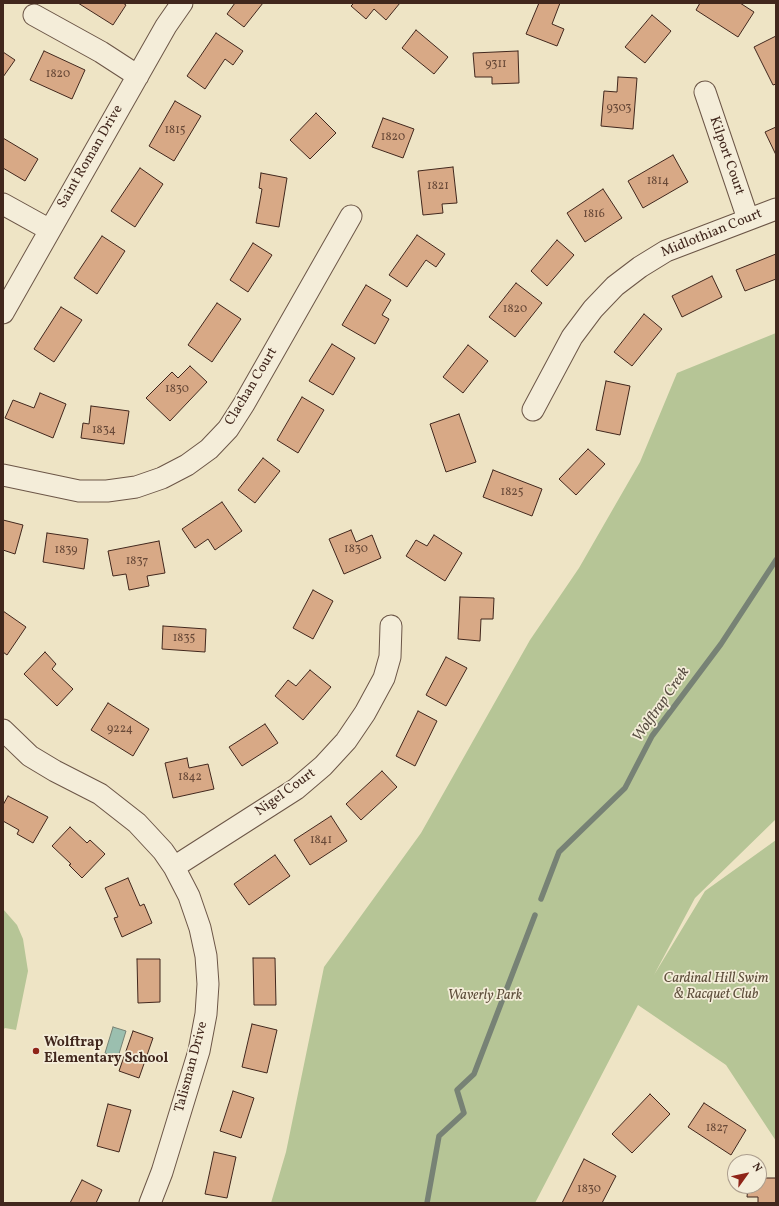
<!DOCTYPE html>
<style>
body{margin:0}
#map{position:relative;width:779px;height:1206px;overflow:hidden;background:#eee4c5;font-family:Vollkorn,serif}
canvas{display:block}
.frame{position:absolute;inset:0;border:4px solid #41271d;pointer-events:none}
.north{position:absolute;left:727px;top:1154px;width:40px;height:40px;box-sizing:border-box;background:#f4edd9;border:1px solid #ac9e8e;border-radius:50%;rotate:57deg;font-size:11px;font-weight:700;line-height:16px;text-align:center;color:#41271d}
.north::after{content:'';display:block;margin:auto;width:14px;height:18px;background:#8f2418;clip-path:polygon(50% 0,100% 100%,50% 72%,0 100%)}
</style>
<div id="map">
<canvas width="779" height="1206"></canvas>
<div class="frame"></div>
<div class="north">N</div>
</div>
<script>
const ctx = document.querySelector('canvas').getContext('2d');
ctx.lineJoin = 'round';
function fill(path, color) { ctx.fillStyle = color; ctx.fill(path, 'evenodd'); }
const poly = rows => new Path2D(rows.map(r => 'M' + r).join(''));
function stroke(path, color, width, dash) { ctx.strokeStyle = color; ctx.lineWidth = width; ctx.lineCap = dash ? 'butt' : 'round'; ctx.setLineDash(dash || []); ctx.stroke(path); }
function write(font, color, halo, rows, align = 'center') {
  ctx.font = font + ' Vollkorn,serif'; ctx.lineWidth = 3.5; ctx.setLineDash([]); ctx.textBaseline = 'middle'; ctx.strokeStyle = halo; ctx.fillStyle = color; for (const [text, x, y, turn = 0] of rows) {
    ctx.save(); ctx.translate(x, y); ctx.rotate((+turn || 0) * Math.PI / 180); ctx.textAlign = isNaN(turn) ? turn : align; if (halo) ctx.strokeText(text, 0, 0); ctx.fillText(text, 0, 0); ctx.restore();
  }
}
const green = poly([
 [776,333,776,819,695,898,654,975,705,891,776,840,776,1141,726,1065,638,1005,535,1203,271,1203,286,1152,324,967,421,833,530,640,579,568,640,462,677,373],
 [3,909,17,925,23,939,28,971,16,1030,5,1028,3,1030]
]);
const water = poly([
 [113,1027,126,1031,118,1057,105,1053,113,1027]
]);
const stream = poly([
 [541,899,559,852,625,788,652,736,721,644,776,560],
 [427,1203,439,1136,464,1113,457,1090,474,1074,535,915]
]);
const building = poly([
 [78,3,123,3,126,5,113,25,78,3],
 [235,3,263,3,244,27,227,14,235,3],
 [354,3,400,3,386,20,374,9,366,19,351,6,354,3],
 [539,3,560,3,552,24,564,29,557,46,526,34,539,3],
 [700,3,740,3,754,12,738,37,696,10,700,3],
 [652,15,671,31,645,63,625,47,652,15],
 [416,30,448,57,434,74,402,48,416,30],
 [216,33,243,51,233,65,225,59,205,89,187,76,216,33],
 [776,36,776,84,773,85,754,47,776,36],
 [44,51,85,70,72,99,30,80,44,51],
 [518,51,519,83,492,84,492,77,475,77,473,53,518,51],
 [3,52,15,60,3,77,3,52],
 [618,77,637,78,633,129,601,126,604,91,617,92,618,77],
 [175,101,201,116,174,161,149,146,175,101],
 [316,113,336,133,310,159,290,140,316,113],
 [383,118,414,129,403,158,372,147,383,118],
 [776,127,776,155,765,132,776,127],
 [3,138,38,159,25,181,3,168,3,138],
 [673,155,688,182,643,208,628,181,673,155],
 [453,167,457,203,442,204,443,213,423,215,418,171,453,167],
 [140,168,163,184,135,227,111,211,140,168],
 [261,173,287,178,279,227,256,223,262,189,259,188,261,173],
 [603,189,622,218,585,242,567,213,603,189],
 [417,235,445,254,436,267,426,260,407,287,389,275,417,235],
 [102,236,125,251,97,294,74,278,102,236],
 [557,240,574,255,547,286,531,271,557,240],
 [253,243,272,255,248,292,230,280,253,243],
 [776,254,776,279,745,291,736,270,776,254],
 [712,276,722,297,682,317,672,296,712,276],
 [516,283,542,303,515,337,489,317,516,283],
 [366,285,391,300,382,315,389,319,375,344,342,325,366,285],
 [217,303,241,319,212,362,188,345,217,303],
 [61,307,82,320,54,362,34,349,61,307],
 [644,314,662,329,632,366,614,352,644,314],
 [332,344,355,358,333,395,309,381,332,344],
 [468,345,488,361,463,393,443,377,468,345],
 [190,366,207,382,170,421,146,398,172,372,178,378,190,366],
 [606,381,630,386,620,435,596,430,606,381],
 [40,393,66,404,53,438,5,418,13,400,34,408,40,393],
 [302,397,324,410,298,453,277,440,302,397],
 [91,406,129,411,124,444,81,438,83,423,89,424,91,406],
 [459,414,476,462,446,472,430,424,459,414],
 [588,449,605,464,576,495,559,479,588,449],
 [263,458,280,471,255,503,238,490,263,458],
 [493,470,542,489,532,516,483,497,493,470],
 [222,502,242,531,215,550,208,539,195,548,182,529,222,502],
 [3,520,23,525,15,554,3,550,3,520],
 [351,530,356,542,372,535,381,558,344,574,329,539,351,530],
 [47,533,88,539,84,569,43,562,47,533],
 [434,535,462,553,445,581,406,556,416,540,427,546,434,535],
 [159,541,165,573,147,576,149,586,129,590,126,574,113,576,108,551,159,541],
 [313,590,333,601,313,639,293,628,313,590],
 [460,597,494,598,493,619,481,619,480,641,458,639,460,597],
 [3,611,26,627,7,655,3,652,3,611],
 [163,626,206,629,205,652,162,649,163,626],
 [45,652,56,664,52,669,73,689,57,706,24,674,45,652],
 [446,657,467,668,446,706,426,695,446,657],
 [310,670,331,687,303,720,275,696,288,680,296,686,310,670],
 [108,703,149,729,133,756,91,730,108,703],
 [418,711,437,721,415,766,396,756,418,711],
 [265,724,278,743,242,766,229,747,265,724],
 [187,758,189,768,208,764,214,789,173,798,165,763,187,758],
 [382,771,397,787,361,820,346,804,382,771],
 [8,796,48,817,33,843,17,834,19,830,3,821,3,805,8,796],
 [331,816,347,841,310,865,294,840,331,816],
 [70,827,87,843,90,840,105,854,82,878,69,865,71,864,52,846,70,827],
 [275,855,290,876,249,905,234,884,275,855],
 [128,878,140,906,144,904,152,923,122,937,114,918,118,917,105,888,128,878],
 [253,958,275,958,276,1005,254,1005,253,958],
 [137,959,160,959,160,1002,138,1003,137,959],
 [252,1024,277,1030,267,1073,242,1067,252,1024],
 [133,1031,153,1038,139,1078,119,1071,133,1031],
 [233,1091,254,1098,241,1138,220,1131,233,1091],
 [650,1094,670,1114,632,1153,612,1134,650,1094],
 [704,1103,746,1130,731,1155,688,1127,704,1103],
 [108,1104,131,1110,119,1152,97,1146,108,1104],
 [214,1152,236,1157,227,1198,205,1194,214,1152],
 [584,1159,616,1176,602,1203,562,1203,584,1159],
 [759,1178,776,1178,776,1203,758,1203,758,1197,747,1197,748,1186,759,1186,759,1178],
 [82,1180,102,1190,96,1203,70,1203,82,1180]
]);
const minor = poly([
 [34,15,101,52,138,76],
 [705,92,748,219],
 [3,204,50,230],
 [3,313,166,26,182,3],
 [533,410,572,337,593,309,615,286,640,267,666,251,776,209],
 [3,475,79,491,107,491,136,487,162,478,187,465,209,449,228,429,244,404,351,216],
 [3,730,30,756,55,771,100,794,137,823,163,851,174,867,189,896,200,928,206,956,208,984,206,1014,199,1051,162,1172,150,1203],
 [174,867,296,789,323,766,346,741,365,713,384,678,390,657,391,626]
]);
const markers = [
 [36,1051,4,"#8f2418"]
];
const numberNames = [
 ["9311",496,65],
 ["1820",58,75],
 ["9303",619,109],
 ["1815",175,131],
 ["1820",393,138],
 ["1814",658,182],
 ["1821",438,187],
 ["1816",594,215],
 ["1820",515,310],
 ["1830",177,390],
 ["1834",104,431],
 ["1825",512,493],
 ["1830",356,550],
 ["1839",66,551],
 ["1837",137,562],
 ["1835",184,639],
 ["9224",120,730],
 ["1842",190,778],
 ["1841",321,841],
 ["1827",717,1129],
 ["1830",589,1190]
];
const streetNames = [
 ["Kilport Court",726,156,71],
 ["Saint Roman Drive",91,157,-60],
 ["Midlothian Court",712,234,-22],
 ["Clachan Court",252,387,-59],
 ["Nigel Court",286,793,-36],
 ["Talisman Drive",192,1067,-75]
];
const parkNames = [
 ["Cardinal Hill Swim",716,979],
 ["& Racquet Club",716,995],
 ["Waverly Park",485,996]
];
const poiNames = [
 ["Wolftrap",44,1043],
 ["Elementary School",44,1059]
];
const waterNames = [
 ["Wolftrap Creek",662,705,-55]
];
fill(green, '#b6c596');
fill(water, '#9bbfaf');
stroke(water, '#778275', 1);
stroke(stream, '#778275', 5.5);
fill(building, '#d8a986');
stroke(building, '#41271d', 1);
stroke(minor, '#6c5647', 23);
stroke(minor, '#f4edd9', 21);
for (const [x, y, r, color] of markers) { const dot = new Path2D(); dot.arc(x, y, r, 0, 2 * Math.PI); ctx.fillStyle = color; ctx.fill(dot); stroke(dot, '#f4edd9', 1.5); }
write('12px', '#674837', null, numberNames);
write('14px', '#41271d', '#f4edd9', streetNames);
write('italic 14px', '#5e4e3b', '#f4edd9', parkNames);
write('bold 14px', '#41271d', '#f4edd9', poiNames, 'left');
write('italic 15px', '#584d42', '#f4edd9', waterNames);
</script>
